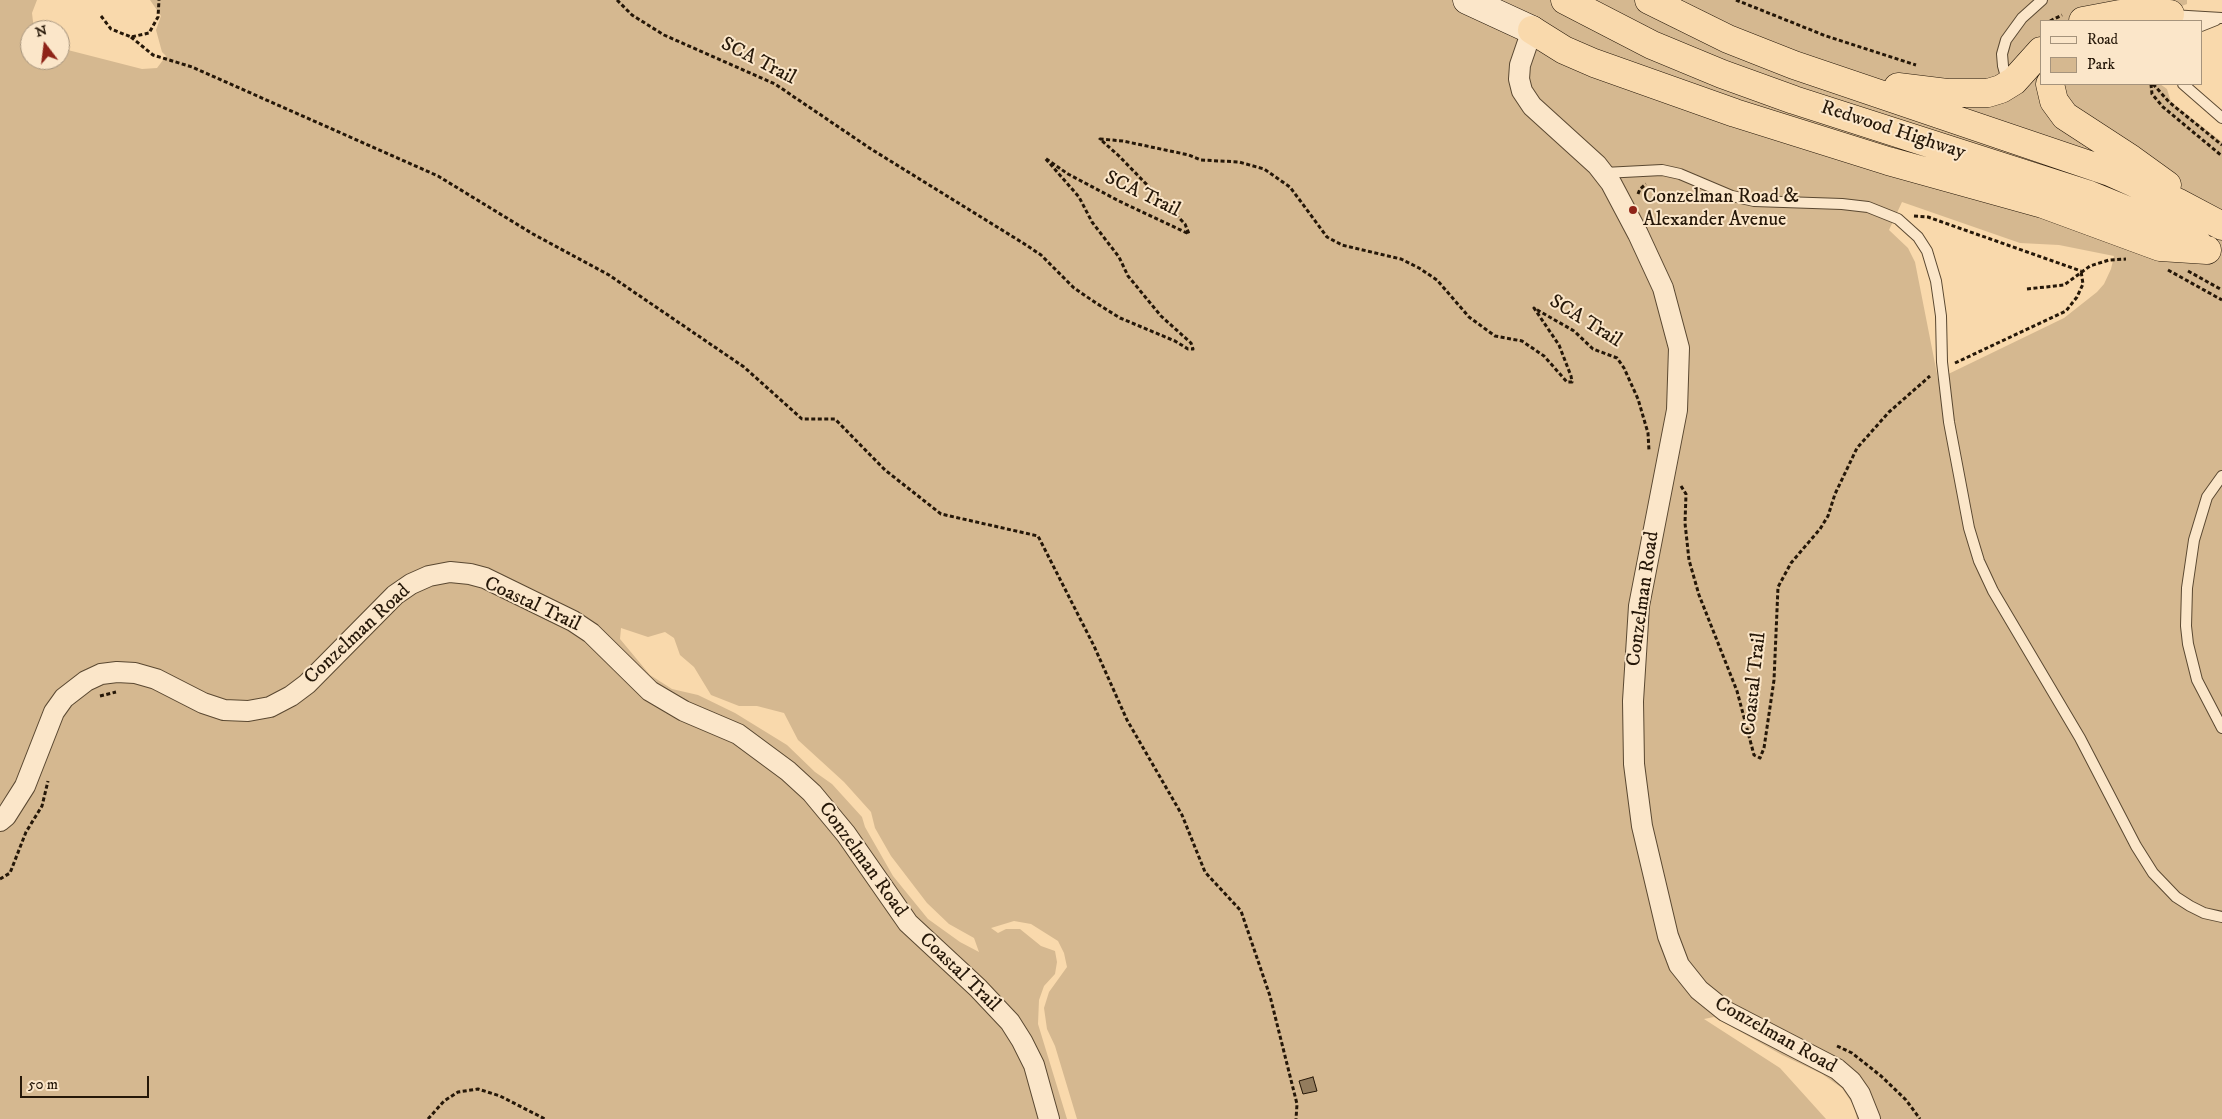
<!DOCTYPE html>
<style>
body{margin:0}
#map{position:relative;width:2222px;height:1119px;overflow:hidden;background:#f9d9ac;font-family:"IM FELL DW Pica",serif}
canvas{display:block}
.legend{position:absolute;left:2040px;top:20px;width:162px;height:65px;box-sizing:border-box;background:#fbe6c9;border:1px solid #a5937c;margin:0;padding:6px 9px;list-style:none;font-size:15px;color:#251708}
.legend li{display:flex;align-items:center;gap:10px;height:25px}
.legend b{width:25px;border:1px solid #a5937c}
.north{position:absolute;left:20px;top:20px;width:50px;height:50px;box-sizing:border-box;background:#fbe6c9;border:1px solid #a5937c;border-radius:50%;rotate:345deg;font-size:14px;font-weight:700;line-height:20px;text-align:center;color:#251708}
.north::after{content:'';display:block;margin:auto;width:18px;height:22px;background:#8f2418;clip-path:polygon(50% 0,100% 100%,50% 72%,0 100%)}
.scale{position:absolute;left:20px;top:1076px;width:129px;height:22px;box-sizing:border-box;border:2px solid #251708;border-top:0;padding-left:6px;font-size:15px;line-height:18px;white-space:nowrap;color:#251708;-webkit-text-stroke:4px #fbe6c9;paint-order:stroke}
</style>
<div id="map">
<canvas width="2222" height="1119"></canvas>
<ul class="legend">
<li><b style="height:6px;background:#fbe6c9"></b>Road</li>
<li><b style="height:14px;background:#d5b890"></b>Park</li>
</ul>
<div class="north">N</div>
<div class="scale">50 m</div>
</div>
<script>
const ctx = document.querySelector('canvas').getContext('2d');
ctx.lineJoin = 'round';
function fill(path, color) { ctx.fillStyle = color; ctx.fill(path, 'evenodd'); }
const poly = rows => new Path2D(rows.map(r => 'M' + r).join(''));
function stroke(path, color, width, dash) { ctx.strokeStyle = color; ctx.lineWidth = width; ctx.lineCap = dash ? 'butt' : 'round'; ctx.setLineDash(dash || []); ctx.stroke(path); }
function write(font, color, halo, rows, align = 'center') {
  ctx.font = font + ' "IM FELL DW Pica",serif'; ctx.lineWidth = 4; ctx.setLineDash([]); ctx.textBaseline = 'middle'; ctx.strokeStyle = halo; ctx.fillStyle = color; for (const [text, x, y, turn = 0] of rows) {
    ctx.save(); ctx.translate(x, y); ctx.rotate((+turn || 0) * Math.PI / 180); ctx.textAlign = isNaN(turn) ? turn : align; if (halo) ctx.strokeText(text, 0, 0); ctx.fillText(text, 0, 0); ctx.restore();
  }
}
const green = poly([
 [0,0,37,0,32,13,34,30,30,30,30,60,60,60,60,48,142,69,157,68,166,56,162,52,156,30,161,16,150,0,2187,0,2187,4,2179,7,2177,21,2041,21,2041,84,2160,84,2167,89,2171,102,2222,142,2222,1119,1857,1119,1854,1106,1842,1088,1822,1074,1782,1055,1714,1017,1704,1019,1780,1068,1826,1119,1077,1119,1055,1046,1047,1029,1044,1008,1049,992,1067,967,1064,953,1058,941,1031,924,1014,921,991,928,998,933,1006,929,1020,929,1041,946,1055,951,1057,962,1055,974,1044,986,1039,1000,1038,1024,1067,1119,0,1119],
 [1902,202,2020,243,2059,245,2114,256,2111,269,2104,284,2097,292,2064,318,1938,379,1915,262,1908,248,1889,230],
 [621,628,648,637,665,632,674,638,680,655,694,667,711,695,739,706,757,706,784,713,798,740,844,782,871,812,875,828,891,856,927,903,949,924,974,938,979,952,960,942,928,919,893,876,865,827,862,817,832,784,815,772,787,745,735,713,698,695,672,689,650,675,620,639]
]);
const building = poly([
 [1313,1077,1317,1091,1303,1094,1299,1081,1313,1077]
]);
const path = poly([
 [617,0,632,15,664,35,775,84,871,149,1023,243,1041,255,1074,288,1096,303,1120,318,1175,341,1188,349,1193,349,1191,343,1161,316,1128,276,1119,257,1092,222,1079,197,1045,158,1068,174,1119,201,1189,234,1185,224,1119,156,1100,139,1123,141,1189,155,1201,160,1239,162,1264,169,1290,187,1327,237,1342,245,1401,259,1419,268,1437,280,1469,317,1495,336,1522,341,1544,356,1567,382,1572,382,1571,376,1559,345,1534,308,1574,331,1593,349,1617,358,1624,368,1638,399,1648,433,1649,451],
 [1736,0,1826,36,1916,65],
 [101,16,111,29,131,37,149,33,158,17,159,0],
 [2050,21,2062,15],
 [131,37,153,55,192,67,438,176,533,234,609,275,744,367,802,419,835,419,885,470,941,514,1038,536,1094,646,1127,720,1182,815,1205,872,1241,911,1270,996,1297,1104,1296,1119],
 [2151,84,2152,94,2163,107,2222,156],
 [2153,84,2169,102,2222,145],
 [1638,194,1640,189,1646,184],
 [1914,216,1928,217,2081,271],
 [2168,270,2222,300],
 [2188,271,2222,290],
 [2027,289,2064,285,2090,266,2109,260,2126,259],
 [1955,363,2066,311,2077,297,2083,284,2081,271],
 [1681,486,1686,494,1685,523,1689,560,1699,595,1737,691,1754,755,1760,758,1764,748,1774,680,1778,587,1791,563,1820,529,1828,516,1835,494,1857,448,1889,412,1930,376],
 [100,696,116,692],
 [0,879,10,873,26,832,42,806,48,781],
 [1837,1046,1852,1053,1881,1076,1906,1100,1920,1119],
 [428,1119,444,1101,458,1092,478,1089,500,1096,545,1119]
]);
const service = poly([
 [2171,15,2222,18],
 [2201,26,2216,20],
 [2008,84,2003,66,2002,54,2006,40,2022,18,2042,0],
 [2183,84,2222,118],
 [1604,173,1662,170,1680,174,1732,196,1754,201,1842,204,1868,207,1898,219,1918,237,1927,251,1936,281,1941,316,1942,362,1949,422,1969,528,1979,561,1993,591,2080,738,2136,846,2153,873,2176,897,2190,906,2204,913,2222,917],
 [2222,476,2207,497,2194,540,2187,588,2186,626,2188,644,2197,680,2222,728]
]);
const minor = poly([
 [1532,30,1520,65,1519,79,1522,91,1532,106,1597,165,1611,183,1638,234,1663,288,1679,348,1677,410,1639,606,1633,701,1634,764,1642,826,1668,936,1679,965,1699,990,1725,1011,1837,1069,1851,1081,1860,1094,1870,1119],
 [0,821,6,816,25,786,54,712,64,698,86,681,101,674,117,672,135,673,156,679,203,703,224,710,248,711,270,707,291,696,307,684,395,595,411,584,429,576,450,572,470,574,485,578,573,621,591,633,650,691,684,711,738,734,788,771,812,793,846,834,908,923,978,988,1010,1022,1022,1041,1034,1065,1049,1119]
]);
const secondary = poly([
 [1467,0,1532,30]
]);
const motorway = poly([
 [1565,0,1652,45,1722,74,1794,100,2087,194,2158,223,2199,245],
 [1649,0,1728,39,1794,65,2110,172,2179,203,2222,226],
 [2083,21,2120,14,2170,14],
 [1532,30,1564,50,1594,63,1735,113,1888,161,2043,204,2160,247,2207,250],
 [2050,84,2054,101,2065,116,2131,159,2167,185],
 [1898,87,1947,93,1988,93,2001,89,2014,81,2041,51]
]);
const markers = [
 [1633,210,5,"#8f2418"]
];
const streetNames = [
 ["SCA Trail",758,62,27],
 ["Redwood Highway",1893,131,18],
 ["SCA Trail",1142,195,26],
 ["SCA Trail",1585,322,32],
 ["Conzelman Road",1644,599,-82],
 ["Coastal Trail",532,605,25],
 ["Conzelman Road",358,635,-43],
 ["Coastal Trail",1755,684,-84],
 ["Conzelman Road",862,860,54],
 ["Coastal Trail",959,973,44],
 ["Conzelman Road",1775,1036,29]
];
const poiNames = [
 ["Conzelman Road &",1643,198],
 ["Alexander Avenue",1643,221]
];
fill(green, '#d5b890');
fill(building, '#937c5d');
stroke(building, '#251708', 1);
stroke(service, '#5a4831', 12);
stroke(minor, '#5a4831', 22);
stroke(secondary, '#251708', 29);
stroke(motorway, '#251708', 29);
stroke(path, '#251708', 3, [4, 2.5]);
stroke(service, '#fbe6c9', 10);
stroke(minor, '#fbe6c9', 20);
stroke(secondary, '#fbe6c9', 28);
stroke(motorway, '#f9d9ac', 28);
for (const [x, y, r, color] of markers) { const dot = new Path2D(); dot.arc(x, y, r, 0, 2 * Math.PI); ctx.fillStyle = color; ctx.fill(dot); stroke(dot, '#fbe6c9', 2); }
write('20px', '#251708', '#fbe6c9', streetNames);
write('20px', '#251708', '#fbe6c9', poiNames, 'left');
</script>
